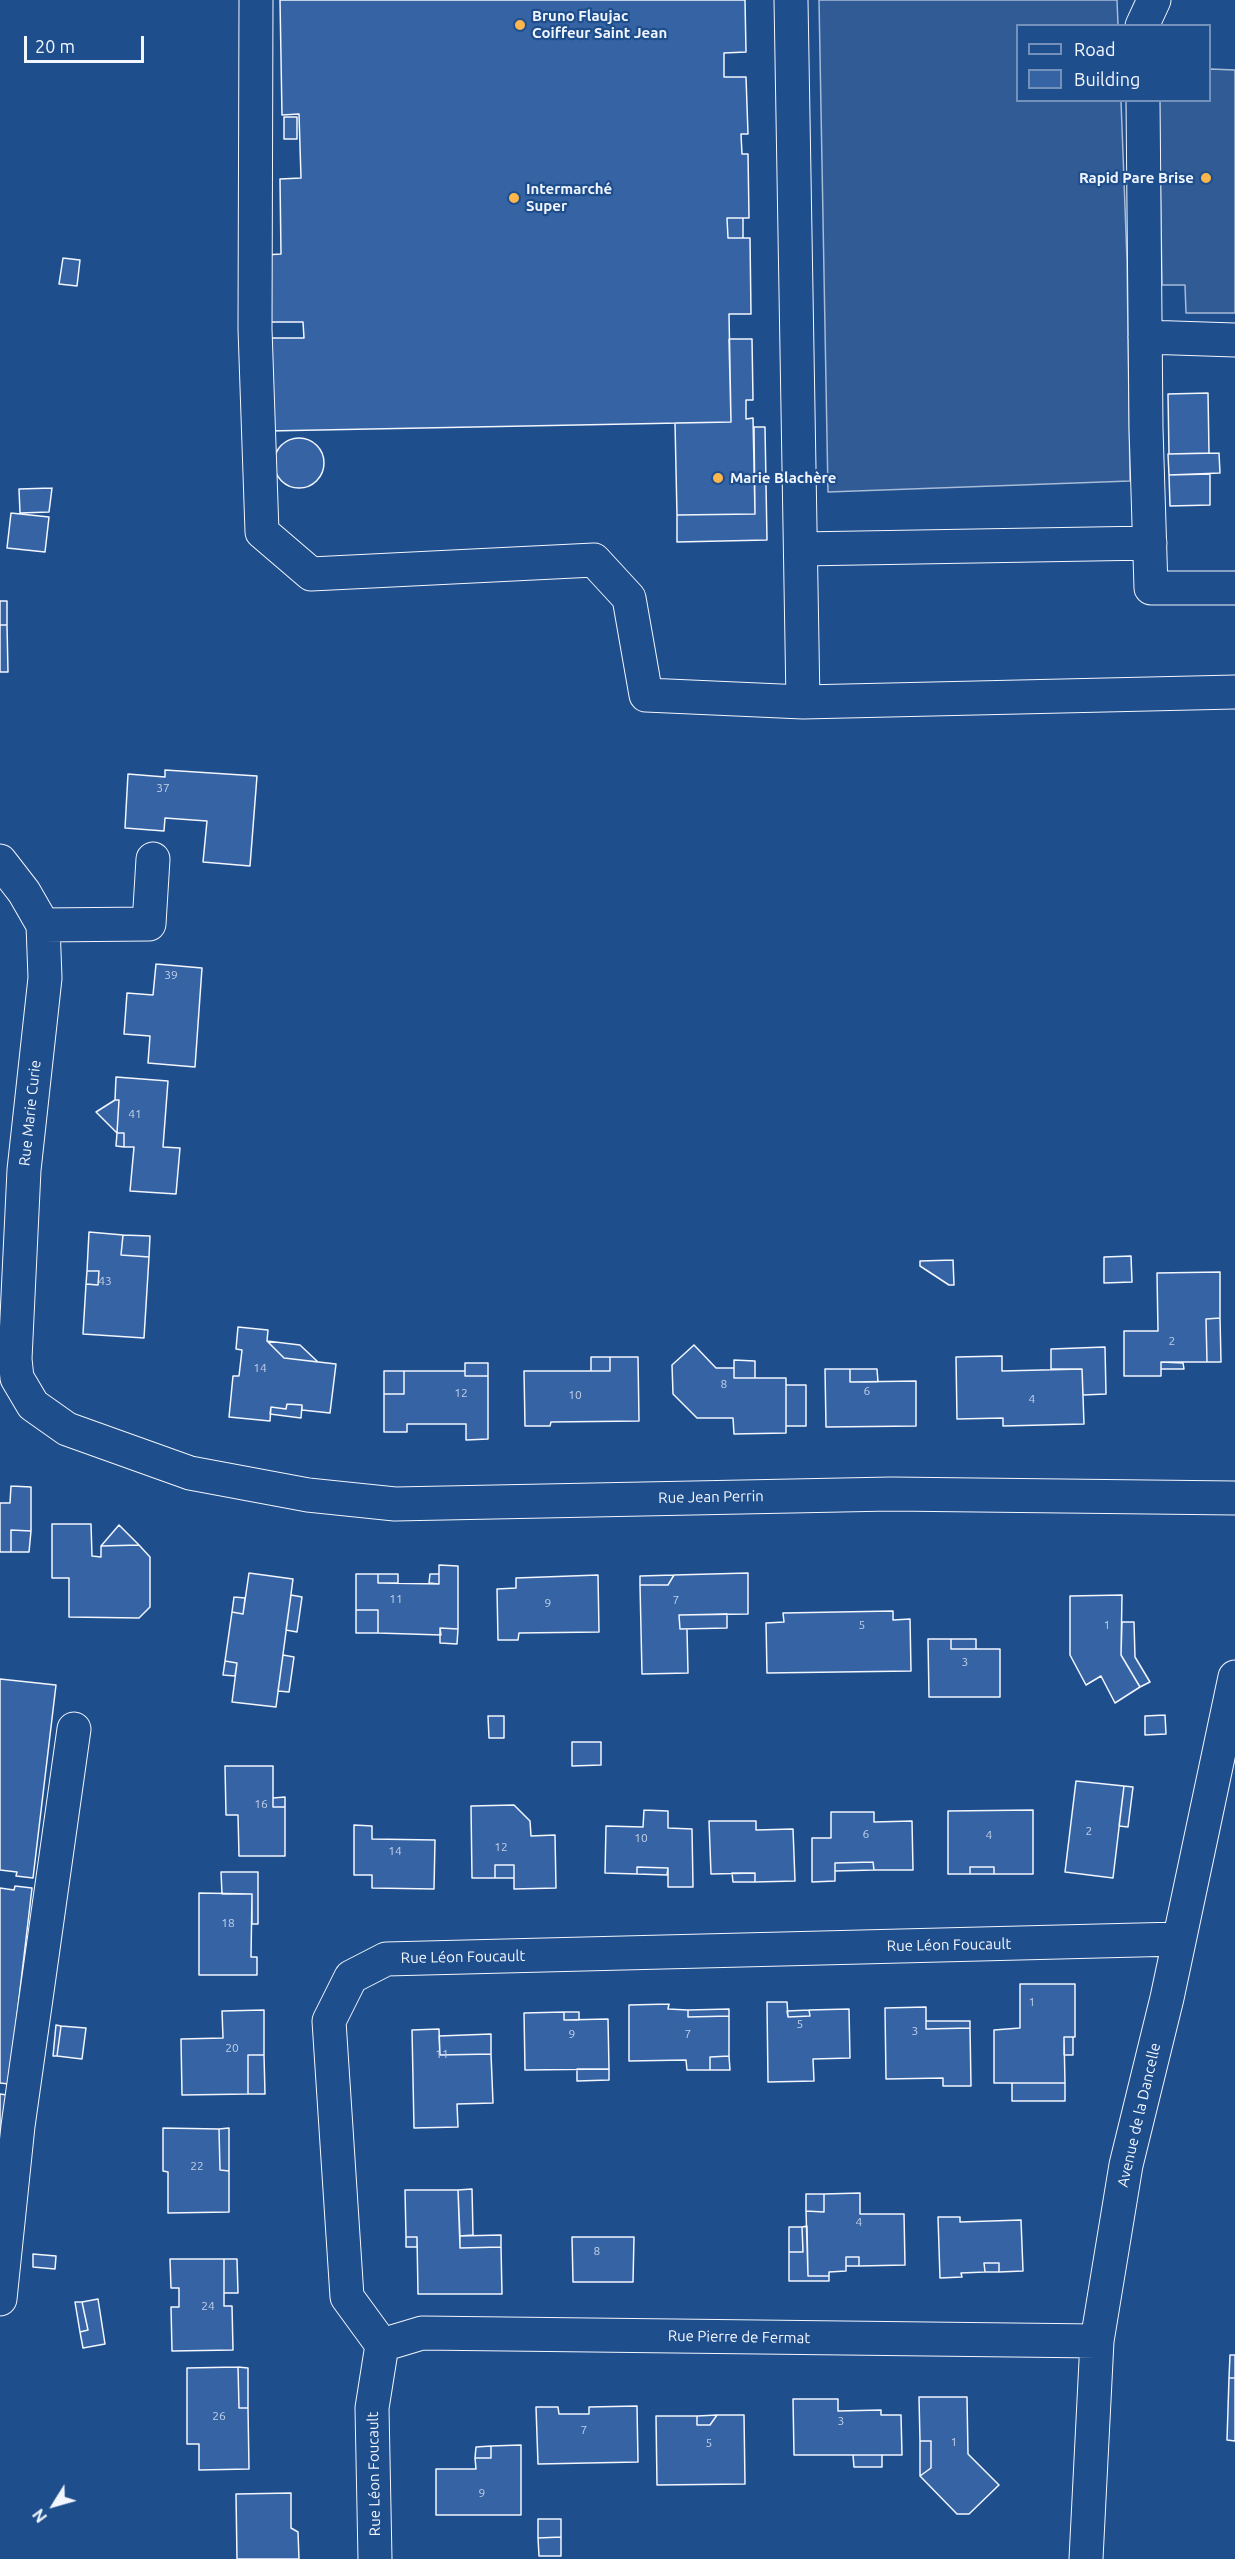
<!DOCTYPE html>
<meta charset="utf-8">
<style>
body{margin:0}
#map{position:relative;width:1235px;height:2559px;overflow:hidden;background:#1f4e8c;font-family:Ubuntu,sans-serif}
canvas{display:block}
.legend{position:absolute;left:1016px;top:24px;width:195px;height:78px;box-sizing:border-box;background:#1f4e8c;border:2px solid #7391ba;margin:0;padding:8px 10px;list-style:none;font-size:18px;color:#f2f6ff}
.legend li{display:flex;align-items:center;gap:12px;height:30px}
.legend b{width:30px;border:2px solid #7391ba}
.north{position:absolute;left:24px;top:2475px;width:60px;height:60px;-webkit-text-stroke:4px #1f4e8c;paint-order:stroke;rotate:233deg;font-size:16px;font-weight:700;line-height:24px;text-align:center;color:#f2f6ff}
.north::after{content:'';display:block;margin:auto;width:21px;height:27px;background:#f2f6ff;clip-path:polygon(50% 0,100% 100%,50% 72%,0 100%)}
.scale{position:absolute;left:24px;top:36px;width:120px;height:27px;box-sizing:border-box;border:3px solid #f2f6ff;border-top:0;padding-left:8px;font-size:18px;line-height:21px;white-space:nowrap;color:#f2f6ff;-webkit-text-stroke:4px #1f4e8c;paint-order:stroke}
</style>
<div id="map">
<canvas width="1235" height="2559"></canvas>
<ul class="legend">
<li><b style="height:8px;background:#1f4e8c"></b>Road</li>
<li><b style="height:16px;background:#3563a3"></b>Building</li>
</ul>
<div class="north">N</div>
<div class="scale">20 m</div>
</div>
<script>
const ctx = document.querySelector('canvas').getContext('2d');
ctx.lineJoin = 'round';
function fill(path, color) { ctx.fillStyle = color; ctx.fill(path, 'evenodd'); }
const poly = rows => new Path2D(rows.map(r => 'M' + r).join(''));
function stroke(path, color, width, dash) { ctx.strokeStyle = color; ctx.lineWidth = width; ctx.lineCap = dash ? 'butt' : 'round'; ctx.setLineDash(dash || []); ctx.stroke(path); }
function write(font, color, halo, rows, align = 'center') {
  ctx.font = font + ' Ubuntu,sans-serif'; ctx.lineWidth = 4.5; ctx.setLineDash([]); ctx.textBaseline = 'middle'; ctx.strokeStyle = halo; ctx.fillStyle = color; for (const [text, x, y, turn = 0] of rows) {
    ctx.save(); ctx.translate(x, y); ctx.rotate((+turn || 0) * Math.PI / 180); ctx.textAlign = isNaN(turn) ? turn : align; if (halo) ctx.strokeText(text, 0, 0); ctx.fillText(text, 0, 0); ctx.restore();
  }
}
const built = poly([
 [819,0,1117,0,1118,25,1018,26,1018,100,1121,101,1127,260,1130,481,828,492,819,0],
 [1210,69,1235,70,1235,313,1186,313,1185,285,1162,285,1159,101,1210,100,1210,69]
]);
const building = poly([
 [280,0,745,0,746,52,724,53,724,77,746,77,748,134,741,134,742,154,748,154,749,218,727,218,728,238,750,238,751,314,729,314,731,422,268,431,267,338,304,338,303,322,267,322,265,255,281,254,280,179,301,178,299,114,282,115,280,0],
 [284,117,297,117,297,139,284,139,284,117],
 [727,218,743,218,743,238,728,238,727,218],
 [63,258,80,260,77,286,59,284,63,258],
 [729,339,752,339,753,400,746,400,746,419,753,418,755,514,677,515,675,423,731,422,729,339],
 [1208,393,1209,453,1169,454,1168,394,1208,393],
 [754,427,765,427,767,540,677,542,677,515,755,514,754,427],
 '274 463a25 25 0 1 1 50 0a25 25 0 1 1-50 0Z',
 [1219,453,1220,473,1169,475,1168,454,1219,453],
 [1210,474,1210,505,1170,506,1169,475,1210,474],
 [52,488,49,512,20,513,19,489,52,488],
 [11,513,49,517,45,552,7,548,11,513],
 [0,601,7,601,7,625,0,625,0,601],
 [0,625,7,625,8,672,0,672,0,625],
 [165,770,257,776,250,866,203,862,207,821,165,818,164,831,125,828,128,774,165,777,165,770],
 [156,964,202,968,195,1067,148,1063,150,1036,124,1034,127,993,153,995,156,964],
 [116,1077,168,1081,163,1147,180,1148,176,1194,130,1191,134,1147,124,1147,124,1133,117,1133,119,1100,115,1100,116,1077],
 [115,1100,119,1100,117,1133,96,1112,115,1100],
 [117,1133,124,1133,124,1147,116,1146,117,1133],
 [89,1232,123,1235,121,1255,149,1257,144,1338,83,1334,86,1284,98,1285,99,1271,87,1271,89,1232],
 [123,1235,150,1236,149,1257,121,1255,123,1235],
 [1131,1256,1132,1282,1104,1283,1104,1257,1131,1256],
 [953,1260,954,1285,949,1285,920,1266,920,1261,953,1260],
 [87,1271,99,1271,98,1285,86,1284,87,1271],
 [1220,1272,1220,1318,1206,1319,1207,1362,1161,1362,1161,1376,1124,1376,1124,1331,1158,1331,1157,1273,1220,1272],
 [1220,1318,1221,1362,1207,1362,1206,1319,1220,1318],
 [238,1327,268,1330,267,1341,284,1358,336,1364,330,1413,302,1410,302,1405,287,1404,286,1409,271,1407,270,1421,229,1417,233,1376,239,1376,242,1350,236,1349,238,1327],
 [267,1341,300,1345,318,1362,284,1358,267,1341],
 [694,1345,716,1368,734,1368,734,1378,786,1378,786,1433,734,1434,733,1418,697,1418,673,1394,672,1365,694,1345],
 [1105,1347,1106,1394,1083,1395,1082,1369,1051,1369,1051,1349,1105,1347],
 [1002,1356,1002,1371,1082,1369,1084,1424,1003,1426,1003,1418,957,1419,956,1357,1002,1356],
 [591,1357,610,1357,610,1371,591,1371,591,1357],
 [610,1357,638,1357,639,1421,551,1422,550,1426,525,1426,524,1371,610,1371,610,1357],
 [734,1360,755,1361,755,1378,734,1378,734,1360],
 [1161,1362,1183,1363,1184,1369,1161,1369,1161,1362],
 [465,1363,488,1363,488,1376,465,1376,465,1363],
 [825,1369,850,1369,850,1382,916,1381,916,1426,826,1427,825,1369],
 [850,1369,877,1369,878,1382,850,1382,850,1369],
 [384,1371,404,1371,404,1394,384,1394,384,1371],
 [404,1371,465,1371,465,1376,488,1376,488,1439,466,1440,466,1424,407,1424,407,1432,384,1432,384,1394,404,1394,404,1371],
 [786,1385,806,1385,806,1426,786,1426,786,1385],
 [287,1404,302,1405,301,1418,270,1414,271,1407,286,1409,287,1404],
 [11,1486,31,1487,31,1531,11,1530,11,1552,0,1552,0,1503,10,1503,11,1486],
 [52,1524,91,1524,92,1556,101,1557,101,1546,139,1545,150,1557,150,1607,139,1618,69,1617,69,1578,52,1578,52,1524],
 [119,1525,139,1545,101,1546,119,1525],
 [11,1530,31,1531,29,1552,11,1552,11,1530],
 [439,1565,458,1566,458,1629,440,1628,441,1635,378,1633,378,1610,356,1610,356,1574,378,1574,378,1583,439,1584,439,1565],
 [249,1573,293,1579,276,1707,232,1702,237,1663,225,1661,232,1612,243,1614,249,1573],
 [748,1573,748,1614,679,1615,680,1629,687,1629,688,1673,642,1674,640,1585,668,1585,674,1575,748,1573],
 [378,1574,398,1574,398,1583,378,1583,378,1574],
 [430,1574,439,1574,439,1584,429,1583,430,1574],
 [598,1575,599,1632,519,1633,518,1640,498,1640,497,1589,516,1588,516,1578,598,1575],
 [674,1575,668,1585,640,1585,640,1576,674,1575],
 [291,1595,302,1597,297,1632,286,1630,291,1595],
 [1122,1595,1121,1655,1140,1687,1115,1703,1101,1676,1086,1685,1070,1655,1070,1596,1122,1595],
 [234,1597,245,1598,243,1614,232,1612,234,1597],
 [356,1610,378,1610,378,1633,356,1633,356,1610],
 [893,1611,893,1620,910,1619,911,1671,767,1673,766,1623,784,1622,783,1613,893,1611],
 [727,1614,727,1628,680,1629,679,1615,727,1614],
 [1122,1622,1134,1622,1135,1657,1150,1682,1140,1687,1121,1655,1122,1622],
 [440,1628,458,1629,457,1644,440,1643,440,1628],
 [928,1639,951,1639,951,1649,1000,1649,1000,1697,929,1697,928,1639],
 [951,1639,976,1639,976,1649,951,1649,951,1639],
 [283,1655,294,1657,289,1692,278,1691,283,1655],
 [225,1661,237,1663,235,1676,223,1675,225,1661],
 [0,1679,56,1685,33,1878,16,1876,17,1872,0,1870,0,1679],
 [1165,1715,1166,1734,1145,1735,1145,1716,1165,1715],
 [488,1716,504,1716,504,1738,489,1738,488,1716],
 [572,1742,601,1742,601,1765,572,1766,572,1742],
 [225,1766,273,1766,273,1807,285,1807,285,1856,239,1856,238,1815,226,1815,225,1766],
 [1076,1781,1124,1786,1113,1878,1065,1872,1076,1781],
 [1124,1786,1133,1787,1128,1827,1119,1826,1124,1786],
 [285,1797,285,1807,273,1807,273,1798,285,1797],
 [514,1805,530,1821,531,1836,555,1835,556,1888,514,1889,514,1865,495,1865,495,1878,472,1878,471,1806,514,1805],
 [644,1810,668,1811,668,1828,692,1829,693,1887,668,1887,668,1868,637,1867,637,1874,605,1873,606,1826,643,1827,644,1810],
 [1033,1810,1033,1874,994,1874,994,1867,970,1867,970,1874,948,1874,948,1811,1033,1810],
 [831,1812,874,1812,874,1822,912,1821,913,1870,874,1870,873,1862,835,1863,835,1881,812,1882,812,1838,831,1838,831,1812],
 [709,1821,756,1821,756,1830,793,1829,795,1881,755,1882,755,1873,711,1874,709,1821],
 [354,1825,372,1826,372,1839,435,1840,434,1889,372,1888,372,1875,354,1875,354,1825],
 [873,1862,874,1870,835,1871,835,1863,873,1862],
 [495,1865,514,1865,514,1878,495,1878,495,1865],
 [637,1867,668,1868,667,1875,637,1874,637,1867],
 [970,1867,994,1867,994,1874,970,1874,970,1867],
 [221,1872,258,1872,258,1924,252,1924,252,1894,222,1894,221,1872],
 [732,1873,755,1873,755,1882,733,1882,732,1873],
 [15,1886,32,1888,9,2084,0,2083,0,1888,14,1890,15,1886],
 [199,1893,252,1894,251,1957,257,1957,257,1975,199,1975,199,1893],
 [1020,1984,1075,1984,1075,2037,1064,2037,1065,2083,994,2083,994,2030,1020,2028,1020,1984],
 [767,2002,787,2002,788,2017,810,2016,809,2010,849,2009,850,2058,813,2059,814,2081,768,2082,767,2002],
 [669,2004,668,2009,688,2010,688,2017,729,2016,729,2056,710,2057,710,2070,687,2070,686,2060,629,2061,629,2005,669,2004],
 [926,2007,926,2029,970,2028,971,2086,943,2086,943,2078,886,2079,885,2008,926,2007],
 [729,2009,729,2016,688,2017,688,2010,729,2009],
 [264,2010,264,2055,248,2055,248,2094,182,2095,181,2039,223,2038,222,2011,264,2010],
 [809,2010,810,2016,788,2017,787,2011,809,2010],
 [564,2012,579,2012,579,2020,564,2020,564,2012],
 [564,2012,564,2020,608,2019,609,2069,525,2070,524,2013,564,2012],
 [926,2021,970,2021,970,2028,926,2029,926,2021],
 [56,2025,61,2026,57,2056,53,2056,56,2025],
 [61,2026,86,2028,82,2059,57,2056,61,2026],
 [439,2029,440,2055,491,2054,493,2103,457,2104,458,2127,414,2128,412,2030,439,2029],
 [491,2034,491,2054,440,2055,439,2036,491,2034],
 [1064,2037,1073,2037,1073,2055,1064,2055,1064,2037],
 [248,2055,264,2055,265,2094,248,2094,248,2055],
 [729,2056,730,2070,710,2070,710,2057,729,2056],
 [577,2069,609,2069,609,2080,577,2081,577,2069],
 [1012,2083,1065,2083,1065,2101,1012,2101,1012,2083],
 [0,2094,7,2095,0,2157,0,2094],
 [163,2128,219,2129,220,2170,229,2171,229,2212,168,2213,168,2172,163,2171,163,2128],
 [229,2128,229,2171,220,2170,219,2129,229,2128],
 [472,2189,473,2235,460,2236,458,2190,472,2189],
 [405,2190,458,2190,460,2248,501,2247,502,2294,418,2294,417,2237,406,2237,405,2190],
 [860,2193,860,2214,904,2214,905,2265,859,2266,859,2257,846,2257,846,2271,829,2272,829,2276,808,2276,806,2211,824,2212,824,2194,860,2193],
 [806,2194,824,2194,824,2212,806,2211,806,2194],
 [938,2217,960,2217,960,2222,1021,2220,1023,2271,999,2272,999,2263,984,2263,985,2272,961,2273,962,2277,940,2278,938,2217],
 [807,2226,808,2276,829,2276,829,2281,789,2281,789,2252,803,2252,802,2227,807,2226],
 [789,2227,802,2227,803,2252,789,2252,789,2227],
 [501,2235,501,2247,460,2248,460,2236,501,2235],
 [406,2237,417,2237,417,2247,406,2247,406,2237],
 [572,2237,634,2237,633,2282,573,2282,572,2237],
 [33,2254,56,2256,55,2269,33,2267,33,2254],
 [846,2257,859,2257,859,2266,846,2266,846,2257],
 [170,2259,224,2259,224,2306,232,2306,233,2350,172,2351,171,2307,179,2307,179,2288,171,2288,170,2259],
 [224,2259,237,2259,238,2293,224,2293,224,2259],
 [984,2263,999,2263,999,2272,985,2272,984,2263],
 [98,2299,105,2344,83,2348,80,2332,88,2330,82,2302,98,2299],
 [75,2302,82,2302,88,2330,80,2332,75,2302],
 [1230,2355,1235,2355,1235,2378,1229,2378,1230,2355],
 [238,2367,248,2368,248,2408,239,2408,238,2367],
 [238,2367,239,2408,248,2408,249,2469,199,2470,199,2444,187,2444,187,2368,238,2367],
 [1229,2378,1235,2378,1235,2441,1227,2440,1229,2378],
 [919,2397,967,2397,968,2454,999,2485,969,2514,957,2514,920,2476,931,2468,931,2441,920,2441,919,2397],
 [793,2399,838,2399,838,2411,881,2410,881,2415,901,2415,902,2455,794,2455,793,2399],
 [637,2406,638,2462,538,2464,536,2407,558,2407,559,2414,589,2414,589,2407,637,2406],
 [717,2415,710,2425,697,2425,697,2416,717,2415],
 [717,2415,744,2415,745,2484,657,2485,656,2416,697,2416,697,2425,710,2425,717,2415],
 [920,2441,931,2441,931,2468,920,2476,920,2441],
 [521,2445,521,2515,436,2515,436,2469,476,2469,475,2458,491,2458,491,2446,521,2445],
 [491,2446,491,2458,475,2458,476,2447,491,2446],
 [853,2455,882,2455,882,2467,854,2467,853,2455],
 [291,2493,291,2528,298,2532,299,2559,237,2559,236,2494,291,2493],
 [538,2519,561,2519,561,2537,538,2538,538,2519],
 [561,2537,561,2556,539,2556,538,2538,561,2537]
]);
const minor = poly([
 [256,0,255,329,262,532,311,574,594,560,629,598,646,695,803,702,1235,692],
 [791,0,803,702],
 [1142,26,1154,0],
 [1143,100,1146,428,1151,588,1235,588],
 [1145,337,1235,340],
 [801,549,1150,543],
 [0,861,24,892,43,925,45,978,24,1170,15,1359,17,1378,33,1405,67,1429,190,1473,308,1495,395,1504,891,1494,1235,1498],
 [43,925,149,924,153,859],
 [0,2299,18,2126,74,1729],
 [382,2345,422,2333,1097,2341],
 [375,2559,372,2408,382,2345,347,2297,329,2021,351,1977,386,1959,1178,1939],
 [1086,2559,1097,2341,1126,2165,1167,1998,1235,1677]
]);
const markers = [
 [520,25,6,"#ffb74d"],
 [1206,178,6,"#ffb74d"],
 [514,198,6,"#ffb74d"],
 [718,478,6,"#ffb74d"]
];
const numberNames = [
 ["37",163,788],
 ["39",171,975],
 ["41",135,1114],
 ["43",105,1281],
 ["2",1172,1341],
 ["14",260,1368],
 ["8",724,1384],
 ["6",867,1391],
 ["12",461,1393],
 ["10",575,1395],
 ["4",1032,1399],
 ["11",396,1599],
 ["7",676,1600],
 ["9",548,1603],
 ["5",862,1625],
 ["1",1107,1625],
 ["3",965,1662],
 ["16",261,1804],
 ["2",1089,1831],
 ["6",866,1834],
 ["4",989,1835],
 ["10",641,1838],
 ["12",501,1847],
 ["14",395,1851],
 ["18",228,1923],
 ["1",1032,2002],
 ["5",800,2024],
 ["3",915,2031],
 ["9",572,2034],
 ["7",688,2034],
 ["20",232,2048],
 ["11",442,2054],
 ["22",197,2166],
 ["4",859,2222],
 ["8",597,2251],
 ["24",208,2306],
 ["26",219,2416],
 ["3",841,2421],
 ["7",584,2430],
 ["1",954,2442],
 ["5",709,2443],
 ["9",482,2493]
];
const poiNames = [
 ["Bruno Flaujac",532,16],
 ["Coiffeur Saint Jean",532,33],
 ["Rapid Pare Brise",1194,178,"right"],
 ["Intermarché",526,189],
 ["Super",526,206],
 ["Marie Blachère",730,478]
];
const streetNames = [
 ["Rue Marie Curie",30,1113,-84],
 ["Rue Jean Perrin",711,1497,-1],
 ["Rue Léon Foucault",949,1945,-1],
 ["Rue Léon Foucault",463,1957,-1],
 ["Avenue de la Dancelle",1139,2115,-77],
 ["Rue Pierre de Fermat",739,2337,1],
 ["Rue Léon Foucault",374,2474,-91]
];
fill(built, '#305b95');
stroke(built, '#a8bbd7', 1.5);
fill(building, '#3563a3');
stroke(building, '#f2f6ff', 1.5);
stroke(minor, '#f2f6ff', 35);
stroke(minor, '#1f4e8c', 33);
for (const [x, y, r, color] of markers) { const dot = new Path2D(); dot.arc(x, y, r, 0, 2 * Math.PI); ctx.fillStyle = color; ctx.fill(dot); stroke(dot, '#1f4e8c', 2); }
write('12px', '#c3d1e8', null, numberNames);
write('bold 15px', '#f2f6ff', '#1f4e8c', poiNames, 'left');
write('15px', '#f2f6ff', '#1f4e8c', streetNames);
</script>
